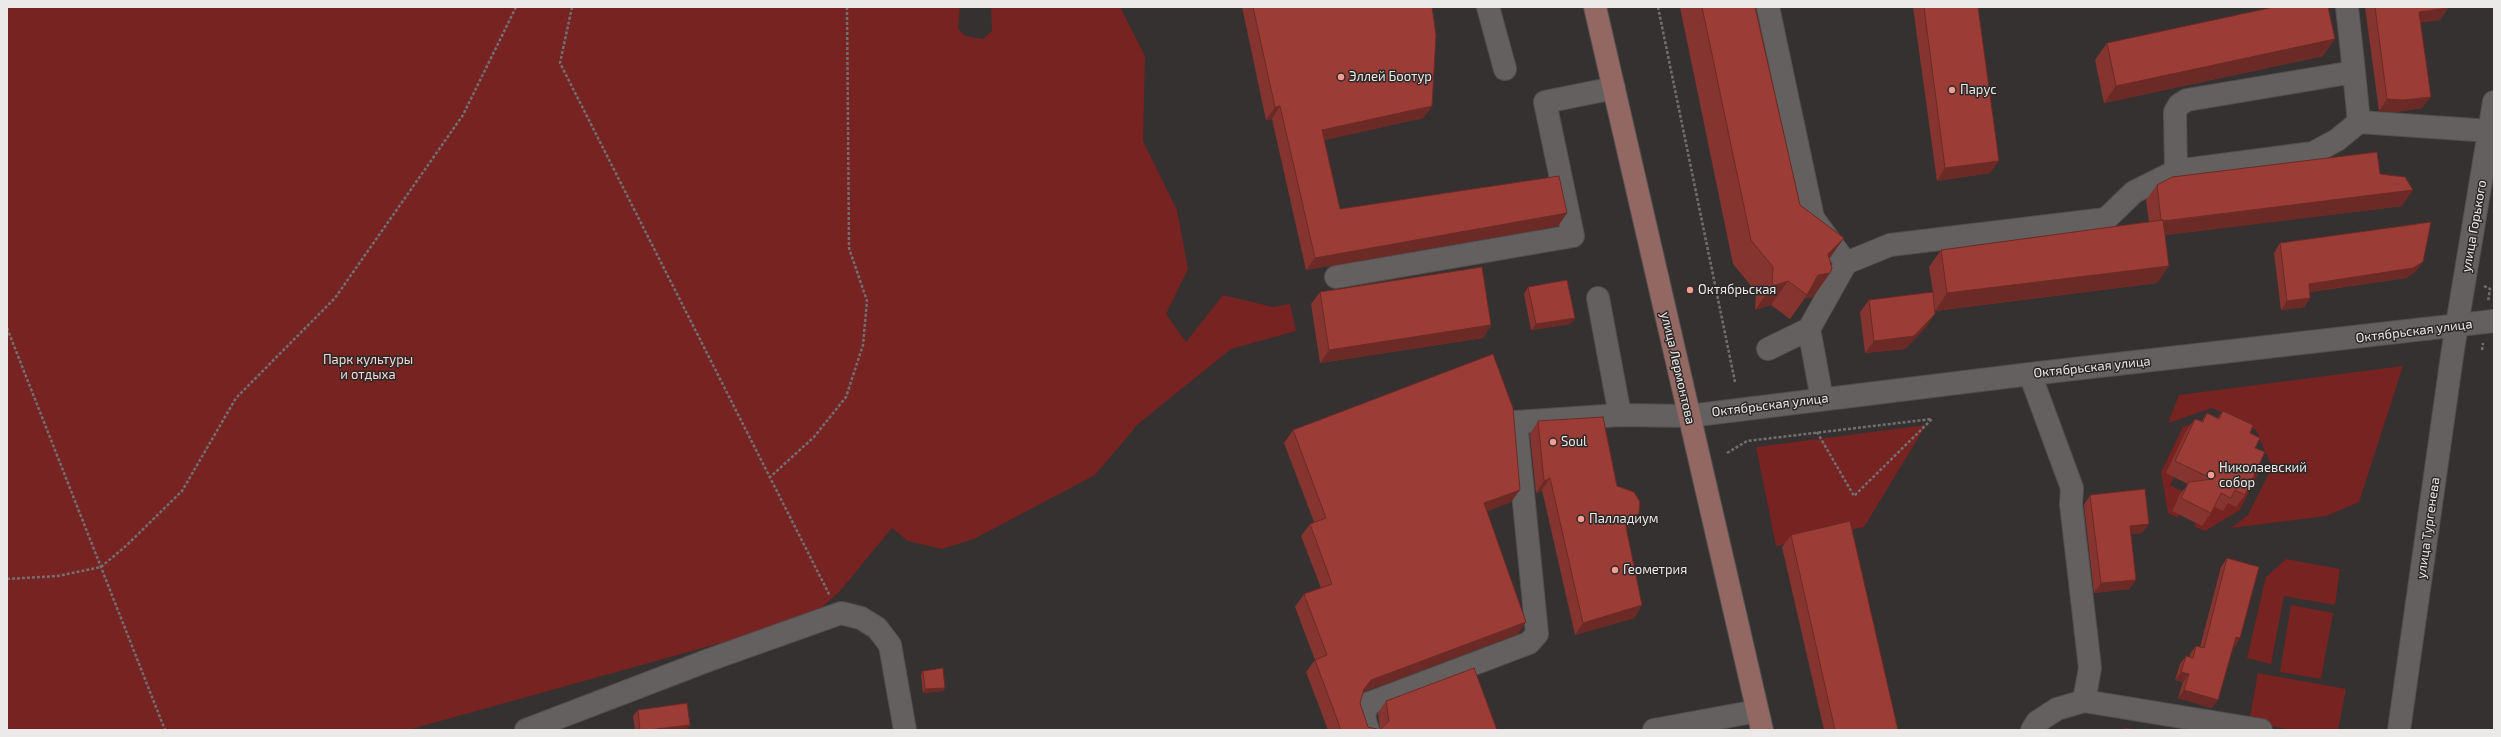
<!DOCTYPE html>
<meta charset="utf-8">
<style>
body{margin:0}
#map{position:relative;width:2501px;height:737px;overflow:hidden;background:#353131;font-family:"Exo 2",sans-serif}
canvas{display:block}
.frame{position:absolute;inset:0;border:8px solid #ece9e9;pointer-events:none}
</style>
<div id="map">
<canvas width="2501" height="737"></canvas>
<div class="frame"></div>
</div>
<script>
const ctx = document.querySelector('canvas').getContext('2d');
ctx.lineJoin = 'round';
function fill(path, color) { ctx.fillStyle = color; ctx.fill(path, 'evenodd'); }
const poly = rows => new Path2D(rows.map(r => 'M' + r).join(''));
function stroke(path, color, width, dash) { ctx.strokeStyle = color; ctx.lineWidth = width; ctx.lineCap = dash ? 'butt' : 'round'; ctx.setLineDash(dash || []); ctx.stroke(path); }
function write(font, color, halo, rows, align = 'center') {
  ctx.font = font + ' "Exo 2",sans-serif'; ctx.lineWidth = 3; ctx.setLineDash([]); ctx.textBaseline = 'middle'; ctx.strokeStyle = halo; ctx.fillStyle = color; for (const [text, x, y, turn = 0] of rows) {
    ctx.save(); ctx.translate(x, y); ctx.rotate((+turn || 0) * Math.PI / 180); ctx.textAlign = isNaN(turn) ? turn : align; if (halo) ctx.strokeText(text, 0, 0); ctx.fillText(text, 0, 0); ctx.restore();
  }
}
const green = poly([
 [7,7,960,7,958,28,965,36,983,39,992,31,991,7,1120,7,1145,56,1143,141,1177,210,1188,269,1166,314,1186,342,1223,295,1273,307,1290,304,1296,331,1231,349,1138,424,1095,475,974,539,942,549,908,541,892,528,839,592,810,618,408,730,7,730],
 [2403,366,2359,502,2326,516,2231,528,2248,515,2272,467,2256,430,2212,408,2168,423,2179,395],
 [2212,417,2250,435,2262,466,2240,510,2205,531,2194,526,2196,522,2212,506,2222,510,2227,502,2174,477,2170,485,2182,491,2172,511,2179,514,2178,518,2168,513,2161,472,2183,427],
 [1926,425,1864,527,1776,546,1756,447],
 [2286,559,2340,569,2335,605,2284,596,2271,664,2247,658,2266,577],
 [2291,605,2333,613,2321,679,2280,672],
 [2258,673,2346,689,2338,730,2293,730,2249,722]
]);
const path = poly([
 [572,7,560,63,830,596],
 [1658,7,1735,382],
 [2484,286,2490,289,2488,302],
 [7,328,165,730],
 [2482,350,2483,343],
 [1817,432,1854,496,1932,419],
 [1727,453,1747,441,1932,419],
 [769,478,814,437,846,397,863,345,867,301,849,248,847,7],
 [7,579,58,576,101,567,127,545,182,491,236,398,335,298,463,115,516,7]
]);
const minor = poly([
 [1488,7,1505,69],
 [1768,7,1813,218,1846,263,1809,329,1822,399],
 [2347,7,2354,72],
 [2176,171,2313,153,2337,140,2359,122],
 [1846,263,1890,245,2106,219,2134,192,2176,171,2175,112,2179,105,2187,100,2354,72,2359,122,2490,131],
 [1336,277,1573,236,1545,102,1614,88],
 [1598,298,1620,415],
 [1768,349,1809,329],
 [2030,374,2072,488,2071,504,2090,668,2084,701],
 [526,730,709,660,841,613,861,618,877,628,890,645,905,730],
 [1368,730,1364,718,1367,704,1529,643,1537,634,1516,422,1620,415,1689,416,2030,374,2494,321],
 [1654,730,1757,711],
 [2032,730,2037,722,2057,709,2084,701,2261,730],
 [2399,730,2453,349,2494,102]
]);
const major = poly([
 [1595,7,1762,730]
]);
const wall = poly([
 [1242,7,1432,7,1432,106,1423,118,1324,140,1340,209,1567,213,1558,226,1306,270,1272,119,1266,120],
 [1680,7,1755,7,1800,205,1844,238,1829,258,1830,273,1813,297,1805,298,1790,319,1771,305,1755,310,1756,292,1733,264],
 [1913,7,1978,7,1990,173,1937,181],
 [2365,7,2448,7,2448,8,2440,20,2421,22,2422,108,2395,112,2379,111],
 [2107,43,2323,56,2104,103,2095,60],
 [2380,174,2402,206,2165,235,2157,283,1935,311,1935,314,1926,327,1905,349,1865,353,1860,312,1869,300,1933,292,1929,267,1941,250,2149,222,2146,200,2157,185],
 [2280,243,2416,271,2406,278,2310,292,2310,298,2304,307,2281,310,2274,253],
 [1528,287,1575,318,1570,324,1531,330,1524,294],
 [1320,292,1491,325,1483,338,1320,363,1311,304],
 [2223,411,2250,433,2255,448,2245,495,2236,507,2228,503,2223,511,2214,507,2211,513,2202,526,2172,511,2180,494,2188,484,2166,473,2186,431,2195,419,2201,422,2207,413,2218,418],
 [1538,421,1617,486,1639,513,1630,525,1626,530,1642,605,1634,618,1575,635,1542,490,1536,493,1530,434],
 [1293,430,1511,502,1487,511,1518,634,1363,692,1360,703,1368,727,1380,729,1378,713,1386,701,1497,730,1328,730,1306,672,1315,660,1295,607,1304,594,1321,588,1301,536,1310,524,1314,522,1284,443],
 [2090,495,2142,533,2131,534,2136,580,2129,589,2094,593,2084,505],
 [1791,535,1898,730,1824,730,1782,547],
 [2227,558,2235,647,2233,647,2212,708,2178,698,2183,682,2175,680,2180,664,2186,656,2190,657,2190,654,2196,646,2200,647,2221,567],
 [923,671,945,688,943,691,923,693,921,674],
 [638,710,690,725,686,730,635,730,633,716]
]);
const shadedWall = poly([
 [2448,8,2440,20,2411,24,2419,12],
 [2335,39,2323,56,2104,103,2116,86],
 [2431,97,2422,108,2395,112,2379,111,2387,99],
 [1280,106,1272,119,1266,120,1275,107],
 [1432,106,1423,118,1313,143,1322,130],
 [1999,161,1990,173,1937,181,1945,168],
 [2413,190,2402,206,2151,237,2161,222],
 [1567,213,1558,226,1306,270,1315,258],
 [1844,238,1827,262,1828,254],
 [2423,262,2416,271,2406,278,2302,293,2309,284],
 [2169,266,2157,283,1935,311,1947,293],
 [1830,273,1813,297,1805,298,1818,275],
 [1788,281,1771,305,1755,310,1772,286],
 [2310,298,2304,307,2281,310,2287,301],
 [1935,314,1926,327,1905,349,1865,353,1874,341],
 [1575,318,1570,324,1531,330,1536,324],
 [1491,325,1483,338,1320,363,1329,350],
 [1550,478,1542,490,1536,493,1544,481],
 [1520,490,1511,502,1476,516,1484,503],
 [1639,513,1630,525,1617,539,1626,527],
 [2149,524,2142,533,2123,535,2130,526],
 [2136,580,2129,589,2094,593,2101,583],
 [1642,605,1634,618,1575,635,1583,623],
 [1526,622,1518,634,1363,692,1364,689,1371,680],
 [2236,637,2240,638,2235,647,2230,646],
 [2181,672,2189,674,2183,682,2175,680],
 [945,688,943,691,923,693,925,689],
 [2184,690,2218,700,2212,708,2178,698],
 [690,725,686,730,648,730]
]);
const building = poly([
 [1253,7,1432,7,1436,35,1432,106,1322,130,1340,209,1559,176,1567,213,1315,258,1280,106,1275,107,1253,7],
 [1702,7,1755,7,1800,205,1844,238,1828,254,1832,268,1830,273,1818,275,1807,295,1788,281,1772,286,1773,267,1751,240,1702,7],
 [1924,7,1978,7,1999,161,1945,168,1924,7],
 [2274,7,2328,7,2335,39,2116,86,2107,43,2274,7],
 [2375,7,2448,7,2448,8,2419,12,2431,97,2403,100,2387,99,2375,7],
 [2377,152,2380,174,2405,177,2413,190,2163,221,2163,220,2161,220,2157,185,2172,177,2377,152],
 [2163,220,2169,266,1947,293,1941,250,2163,220],
 [2431,222,2423,262,2413,268,2309,284,2310,298,2287,301,2280,243,2431,222],
 [1482,267,1491,325,1329,350,1320,292,1482,267],
 [1567,280,1575,318,1536,324,1528,287,1567,280],
 [1933,292,1935,314,1914,336,1874,341,1869,300,1933,292],
 [1493,354,1513,408,1520,490,1484,503,1526,622,1371,680,1364,689,1360,703,1368,727,1380,730,1389,721,1386,701,1474,668,1497,730,1341,730,1315,660,1327,655,1304,594,1332,584,1310,524,1326,518,1293,430,1493,354],
 [2223,411,2253,425,2250,433,2260,438,2255,448,2265,452,2245,495,2235,490,2231,498,2221,493,2211,513,2181,498,2189,482,2213,479,2175,461,2195,419,2203,422,2207,413,2219,419,2223,411],
 [1603,417,1617,486,1634,492,1640,502,1639,513,1626,527,1642,605,1583,623,1550,478,1544,481,1538,421,1603,417],
 [2145,489,2149,524,2130,526,2136,580,2101,583,2090,495,2145,489],
 [1850,521,1898,730,1835,730,1791,535,1850,521],
 [2227,558,2259,567,2240,638,2236,637,2218,700,2184,690,2189,674,2181,672,2186,656,2193,658,2196,646,2204,648,2227,558],
 [943,668,945,688,925,689,923,671,943,668],
 [687,703,690,725,648,730,640,730,638,710,687,703],
 [2124,728,2137,730,2124,730,2124,728]
]);
const markers = [
 [1341,77,4,"#f59c93"],
 [1952,90,4,"#f59c93"],
 [1690,290,4,"#f59c93"],
 [1553,442,4,"#f59c93"],
 [2211,475,4,"#f59c93"],
 [1581,519,4,"#f59c93"],
 [1615,570,4,"#f59c93"]
];
const poiNames = [
 ["Эллей Боотур",1349,77],
 ["Парус",1960,90],
 ["Октябрьская",1698,290],
 ["Soul",1561,442],
 ["Николаевский",2219,468],
 ["собор",2219,483],
 ["Палладиум",1589,519],
 ["Геометрия",1623,570]
];
const streetNames = [
 ["улица Горького",2474,226,-80],
 ["Октябрьская улица",2414,331,-7],
 ["Октябрьская улица",2092,367,-6],
 ["улица Лермонтова",1678,368,77],
 ["Октябрьская улица",1770,405,-7],
 ["улица Тургенева",2428,528,-82]
];
const parkNames = [
 ["Парк культуры",368,360],
 ["и отдыха",368,375]
];
fill(green, '#762321');
stroke(minor, '#534f4f', 24);
stroke(major, '#534f4f', 24);
stroke(path, '#736f6f', 2.5, [3, 2]);
stroke(minor, '#64605f', 22);
stroke(major, '#936762', 22);
fill(wall, '#85342f');
fill(shadedWall, '#6c2a26');
fill(building, '#9b3c37');
stroke(building, '#6c2a26', 1);
for (const [x, y, r, color] of markers) { const dot = new Path2D(); dot.arc(x, y, r, 0, 2 * Math.PI); ctx.fillStyle = color; ctx.fill(dot); stroke(dot, '#2b2827', 1.5); }
write('13px', '#ece9e9', '#2b2827', poiNames, 'left');
write('13px', '#ece9e9', '#2b2827', streetNames);
write('13px', '#f6d9d6', '#2b2827', parkNames);
</script>
